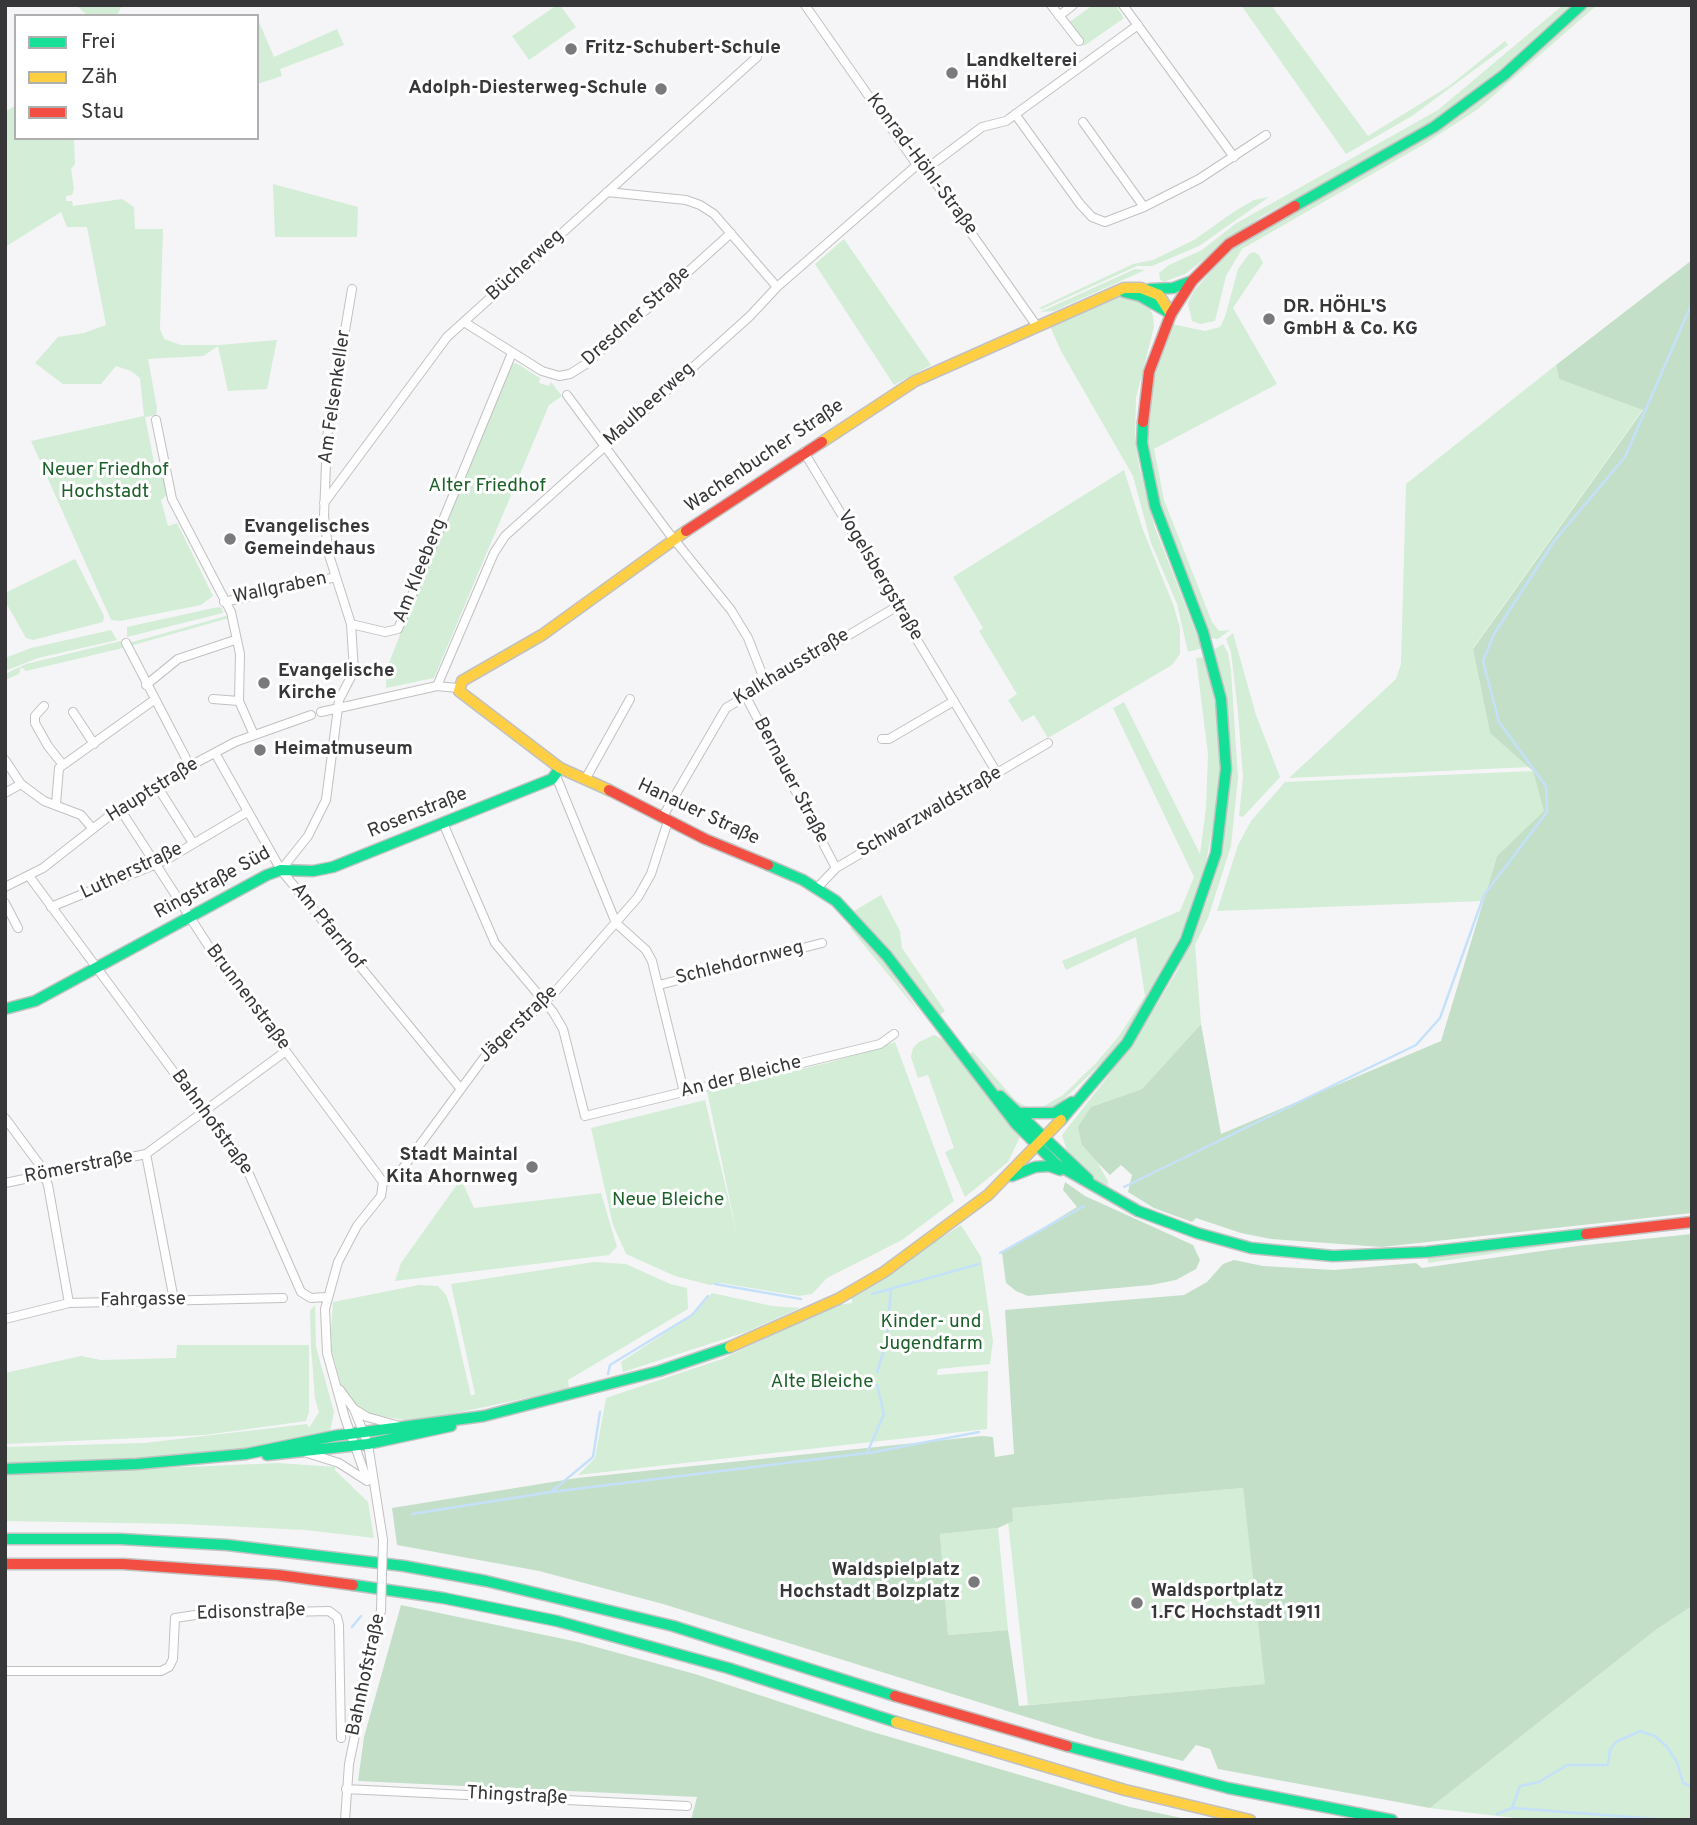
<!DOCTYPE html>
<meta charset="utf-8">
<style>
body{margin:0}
#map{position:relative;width:1697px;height:1825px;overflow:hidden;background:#f5f5f7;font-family:Overpass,sans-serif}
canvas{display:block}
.frame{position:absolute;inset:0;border:7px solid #373638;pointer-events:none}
.legend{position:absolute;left:14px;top:14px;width:245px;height:126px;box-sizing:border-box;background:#fff;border:2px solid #afafaf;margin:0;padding:9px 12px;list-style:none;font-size:21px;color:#373638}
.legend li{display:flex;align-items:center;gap:14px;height:35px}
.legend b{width:35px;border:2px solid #afafaf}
</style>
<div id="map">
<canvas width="1697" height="1825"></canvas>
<div class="frame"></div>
<ul class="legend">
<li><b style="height:9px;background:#16e098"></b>Frei</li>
<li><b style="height:9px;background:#ffcf43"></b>Zäh</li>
<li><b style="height:9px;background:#f24e42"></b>Stau</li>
</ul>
</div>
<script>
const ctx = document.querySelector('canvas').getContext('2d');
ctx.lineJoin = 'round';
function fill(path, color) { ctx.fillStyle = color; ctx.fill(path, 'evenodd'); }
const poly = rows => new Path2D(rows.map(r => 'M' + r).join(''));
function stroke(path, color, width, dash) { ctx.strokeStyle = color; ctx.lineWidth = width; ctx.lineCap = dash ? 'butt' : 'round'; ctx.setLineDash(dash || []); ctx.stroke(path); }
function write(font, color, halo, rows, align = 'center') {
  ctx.font = font + ' Overpass,sans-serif'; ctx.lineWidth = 6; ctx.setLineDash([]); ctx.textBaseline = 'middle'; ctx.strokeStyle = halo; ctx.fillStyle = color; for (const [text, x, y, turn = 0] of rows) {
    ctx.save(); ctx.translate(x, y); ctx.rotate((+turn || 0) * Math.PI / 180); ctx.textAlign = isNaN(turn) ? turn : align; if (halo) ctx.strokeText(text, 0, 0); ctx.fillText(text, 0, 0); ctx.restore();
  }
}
const green = poly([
 [76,5,122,5,117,16,88,16],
 [557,5,560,5,576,27,529,60,512,36],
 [1093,5,1115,5,1124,18,1084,46,1068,23],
 [1241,5,1271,5,1368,136,1449,86,1505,41,1508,45,1412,116,1346,154],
 [1563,5,1573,5,1519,55,1437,120,1392,147,1262,216,1185,274,1163,282,1160,279,1159,273,1169,265,1202,250,1235,224,1438,110],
 [1588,5,1597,5,1478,109,1426,143,1242,249,1226,276,1215,321,1200,324,1192,321,1188,303,1194,291,1231,248,1436,130,1521,66],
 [259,22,274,57,337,29,344,45,280,69,282,76,257,84],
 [16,105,16,138,74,138,75,164,71,169,74,189,72,195,66,196,66,201,72,201,73,206,122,199,134,207,135,229,163,229,160,329,164,339,181,345,219,345,277,340,267,389,228,391,218,346,203,356,148,359,157,408,156,415,145,417,156,472,163,473,167,495,161,500,168,526,177,523,213,596,201,605,120,621,111,620,31,441,144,416,140,378,131,371,116,366,101,384,63,384,35,363,58,337,84,333,106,325,87,227,67,227,61,212,5,247,5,112],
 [273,184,358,207,357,237,275,237],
 [1269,197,1199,246,1152,266,1137,266,1042,309,1039,308,1133,264,1153,260,1194,240,1235,211,1254,200],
 [844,239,931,365,894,385,815,264],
 [1254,252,1259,255,1263,263,1233,308,1277,384,1154,449,1164,500,1212,622,1219,631,1230,630,1218,639,1210,638,1172,542,1151,478,1145,428,1152,379,1172,324,1205,331,1220,327,1225,317,1238,269,1249,254],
 [1135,269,1145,270,1054,311,1040,312],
 [1113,295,1130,296,1149,307,1153,316,1154,327,1136,398,1135,438,1139,466,1155,528,1202,648,1188,652,1177,604,1151,543,1133,476,1061,351,1049,324],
 [516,363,540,378,539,383,549,386,551,382,562,396,549,405,434,678,386,688,387,668,464,471,509,365],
 [1556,365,1559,379,1643,409,1473,648,1490,733,1530,767,1289,778,1396,679,1401,664,1406,484],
 [1124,470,1143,530,1173,604,1180,628,1180,654,1172,665,1048,738,1034,715,1022,722,1008,700,1017,694,979,631,983,628,953,577],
 [75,559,104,616,103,622,33,640,26,638,5,601,5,593],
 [218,607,222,608,223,613,127,637,127,627],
 [226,616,229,618,130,646,129,643],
 [111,630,117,640,38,658,5,671,5,658,31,648],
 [1233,633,1256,715,1280,777,1243,817,1239,816,1243,778,1238,712,1231,652,1226,639],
 [121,641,123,648,26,671,21,667,19,674,5,680,5,674,26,664],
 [1223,644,1228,653,1231,670,1238,778,1231,846,1208,918,1195,945,1201,1024,1142,1089,1091,1107,1082,1145,1097,1162,1108,1181,1107,1188,1085,1172,1068,1154,1062,1135,1109,1075,1156,1006,1177,971,1207,900,1224,832,1230,768,1229,722,1213,650],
 [1206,657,1219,726,1219,792,1204,874,1187,923,1147,1002,1111,1054,1058,1105,1050,1110,1024,1110,997,1089,968,1054,973,1052,1016,1101,1027,1107,1039,1109,1063,1095,1096,1063,1119,1036,1145,996,1136,937,1066,970,1062,961,1180,911,1194,877,1113,708,1124,702,1200,854,1206,808,1208,754,1196,658],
 [1533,771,1545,811,1497,856,1483,901,1217,911,1238,845,1251,821,1285,782],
 [881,895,900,931,902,948,945,1011,939,1016,854,911],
 [853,926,883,960,922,1016,850,928],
 [934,1035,946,1041,1015,1127,1020,1137,1008,1162,965,1197,945,1152,954,1148,928,1075,918,1078,911,1057,913,1048,919,1042],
 [895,1042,954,1201,902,1240,827,1278,812,1294,799,1296,721,1283,710,1285,675,1276,626,1254,613,1225,591,1128,705,1100,737,1235,707,1091,831,1062],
 [461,1179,474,1208,601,1193,617,1247,609,1255,395,1281,401,1263],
 [961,1225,981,1257,993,1341,990,1364,938,1369,937,1375,988,1371,987,1429,578,1475,595,1458,606,1398,722,1359,836,1305,852,1303,852,1296],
 [1692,1226,1692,1229,1607,1237,1428,1263,1428,1255],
 [594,1262,626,1264,670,1284,687,1288,688,1309,568,1380,569,1389,428,1419,405,1420,373,1415,357,1406,342,1388,330,1344,333,1302,419,1285,438,1286,446,1295,451,1309,471,1396,475,1394,451,1284],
 [712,1293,772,1306,800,1308,746,1332,623,1372,621,1362,694,1314],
 [315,1305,316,1347,334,1412,330,1432,254,1447,173,1457,5,1464,5,1447,144,1443,307,1424,309,1428,319,1412,315,1399,311,1346,310,1311],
 [177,1345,309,1345,309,1412,306,1421,205,1435,5,1444,5,1373,81,1356,101,1360,176,1358],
 [278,1463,335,1467,335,1470,368,1502,374,1538,305,1530,182,1524,5,1521,5,1475],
 [1243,1488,1266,1684,1028,1705,1008,1521,1013,1520,1011,1508],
 [998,1528,1008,1630,948,1635,940,1534],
 [1692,1606,1692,1820,1532,1820,1430,1808,1657,1629]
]);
const forest = poly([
 [1692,260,1692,1213,1382,1247,1271,1239,1241,1233,1196,1218,1192,1222,1154,1208,1128,1192,1132,1175,1121,1165,1110,1175,1097,1162,1082,1145,1078,1127,1091,1107,1142,1089,1201,1024,1221,1134,1441,1041,1497,856,1544,811,1533,771,1490,733,1473,649,1643,410,1559,379,1556,365],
 [1065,1182,1085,1196,1193,1245,1200,1260,1196,1269,1176,1280,1151,1285,1028,1296,1016,1291,1006,1283,1002,1253,1077,1207,1063,1190],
 [1692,1234,1692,1606,1657,1629,1430,1808,1218,1769,1210,1749,1196,1745,1183,1761,1094,1738,663,1604,539,1571,397,1545,392,1508,577,1478,982,1436,993,1437,995,1457,1014,1454,1005,1310,1184,1295,1207,1282,1223,1264,1234,1260,1263,1266,1334,1270,1416,1263,1422,1268,1577,1246],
 [1243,1488,1265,1684,1019,1706,1008,1630,948,1635,940,1534,998,1528,1013,1521,1012,1508],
 [401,1605,578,1642,695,1674,866,1730,1130,1807,1191,1820,691,1820,697,1797,358,1781,364,1737]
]);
const stream = poly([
 [1124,1187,1416,1045,1440,1018,1484,895,1547,812,1546,786,1499,722,1483,661,1494,634,1555,540,1625,457,1692,303],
 [1000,1253,1084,1206],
 [715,1284,801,1299],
 [872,1294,979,1264],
 [877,1372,886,1344,891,1290],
 [608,1374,610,1365,692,1315,708,1296],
 [869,1453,979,1432],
 [551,1492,867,1453,884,1414,877,1385],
 [412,1514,551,1492,593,1457,600,1412],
 [352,1627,361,1616],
 [1512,1808,1669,1820],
 [1497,1814,1512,1808,1520,1786,1539,1782,1567,1765,1608,1765,1610,1750,1616,1742,1640,1731,1655,1736,1667,1747,1677,1762,1683,1783,1692,1787]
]);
const street = poly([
 [805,5,917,165,926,169,1036,325],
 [1051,5,1079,41],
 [1123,5,1234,157],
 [1059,16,1073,5],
 [1015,114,1080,204,1092,217,1105,222,1144,207,1199,179,1266,135],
 [1083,122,1144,207],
 [926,169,982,127,1006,121,1138,25],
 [607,192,686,200,700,205,714,214,777,287],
 [464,322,542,371,559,376,570,374,586,364,731,233],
 [567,395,668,532,731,610,748,638,766,684],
 [156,420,172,499,231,612,240,654,239,701,254,735],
 [804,452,997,773],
 [324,503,447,337,757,57],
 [224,602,336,577],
 [351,624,385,632,398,629,512,353],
 [126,643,190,766],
 [146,685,178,659,235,640],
 [437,686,494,553,505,536,750,316,777,287,917,165],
 [745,695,836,868],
 [213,699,239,701],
 [44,706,35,716,35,723,48,746,63,765],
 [73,712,94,744],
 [321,712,437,686,458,688],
 [882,739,889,739,954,701],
 [215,753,281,870,460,1088],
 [5,760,21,784,44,801,81,815,93,829],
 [556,776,616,923,646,950,652,961,684,1092],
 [586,778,630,699],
 [157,786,193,843],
 [5,793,21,784],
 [56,804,59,768,154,700],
 [120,809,215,956,383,1182],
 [662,818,726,708,896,607],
 [443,823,495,943,553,1012,563,1029,585,1116,880,1044,894,1034],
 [281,870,308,836,326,800,339,700,354,671,351,624,329,555,324,516,327,437,352,289],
 [29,876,249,1174,301,1292,311,1298,326,1297],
 [5,887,43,868,108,817,190,766,235,742,311,715],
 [817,888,836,868,1048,743],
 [5,903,18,928],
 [51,907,166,860,247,812],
 [659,985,822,943],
 [5,1118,39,1164,48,1185,69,1303],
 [146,1154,174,1300],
 [383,1182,397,1176,486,1055,554,993,638,897,651,874,668,821],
 [5,1183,146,1154,286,1051],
 [5,1319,69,1303,283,1298],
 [340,1390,354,1409,368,1444,383,1540],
 [354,1409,367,1417,400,1426],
 [307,1453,339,1463,367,1481],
 [367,1480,345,1418,327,1353,325,1309,338,1262,357,1226,381,1196,383,1182],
 [5,1671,161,1671,169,1667,173,1659,175,1618,202,1614,329,1611,337,1617,339,1625,341,1738],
 [346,1789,687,1806],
 [345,1820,349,1764,381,1610]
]);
const fast = poly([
 [1295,206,1434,127,1504,75,1581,5],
 [1150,289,1173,288,1192,281],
 [1124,292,1140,296,1171,314],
 [768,865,803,880,836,901,887,956,1016,1124,1056,1164,1138,1211,1197,1233,1251,1248,1333,1256,1426,1252,1586,1234],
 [5,1009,35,1001,267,875,281,870,313,871,333,867,552,779,560,768],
 [1000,1096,1088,1179],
 [1020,1113,1054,1113,1072,1102],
 [1061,1120,1127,1043,1186,940,1216,853,1226,769,1221,699,1203,632,1155,506,1142,443,1143,422],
 [1012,1176,1035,1167,1049,1166,1060,1170],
 [267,1455,368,1444,451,1426],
 [5,1469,137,1464,246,1454,334,1436,484,1416,659,1371,730,1347],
 [5,1539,120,1539,227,1545,404,1566,486,1581,673,1626,895,1696],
 [353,1585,443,1598,557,1621,728,1668,896,1722],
 [1067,1746,1228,1788,1392,1820]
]);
const slow = poly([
 [822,442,915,381,1124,288,1141,288,1159,295,1171,314],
 [609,790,560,768,459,691,462,681,542,635,686,531],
 [730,1347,838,1299,884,1272,988,1195,1061,1120],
 [896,1722,1125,1790,1250,1820]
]);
const jam = poly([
 [1143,422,1149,372,1171,314,1192,281,1229,244,1295,206],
 [686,531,822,442],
 [609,790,705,839,768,865],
 [1586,1234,1692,1222],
 [5,1564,123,1564,278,1575,353,1585],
 [895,1696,1067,1746]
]);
const streetBridge = poly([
 [381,1610,383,1540]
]);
const markers = [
 [571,49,7,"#7a797b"],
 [952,73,7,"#7a797b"],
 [661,89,7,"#7a797b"],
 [1269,319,7,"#7a797b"],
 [230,539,7,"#7a797b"],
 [264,683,7,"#7a797b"],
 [260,750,7,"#7a797b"],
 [532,1167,7,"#7a797b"],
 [974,1582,7,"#7a797b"],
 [1137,1603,7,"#7a797b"]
];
const poiNames = [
 ["Fritz-Schubert-Schule",585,49],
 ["Landkelterei",966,62],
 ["Höhl",966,84],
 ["Adolph-Diesterweg-Schule",647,89,"right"],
 ["DR. HÖHL'S",1283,308],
 ["GmbH & Co. KG",1283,330],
 ["Evangelisches",244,528],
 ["Gemeindehaus",244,550],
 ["Evangelische",278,672],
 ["Kirche",278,694],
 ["Heimatmuseum",274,750],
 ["Stadt Maintal",518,1156,"right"],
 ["Kita Ahornweg",518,1178,"right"],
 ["Waldspielplatz",960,1571,"right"],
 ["Hochstadt Bolzplatz",960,1593,"right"],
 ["Waldsportplatz",1151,1592],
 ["1.FC Hochstadt 1911",1151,1614]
];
const streetNames = [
 ["Konrad-Höhl-Straße",921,165,53],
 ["Bücherweg",526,266,-42],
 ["Dresdner Straße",637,317,-42],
 ["Am Felsenkeller",336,397,-82],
 ["Maulbeerweg",650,405,-42],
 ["Wachenbucher Straße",765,457,-34],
 ["Am Kleeberg",421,571,-68],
 ["Vogelsbergstraße",879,576,59],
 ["Wallgraben",280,589,-12],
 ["Kalkhausstraße",792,668,-31],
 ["Bernauer Straße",790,781,62],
 ["Hauptstraße",153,791,-32],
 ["Hanauer Straße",698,813,25],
 ["Schwarzwaldstraße",930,813,-30],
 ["Rosenstraße",418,814,-22],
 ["Lutherstraße",132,872,-25],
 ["Ringstraße Süd",213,884,-29],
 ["Am Pfarrhof",327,927,51],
 ["Schlehdornweg",740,964,-14],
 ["Brunnenstraße",247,998,53],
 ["Jägerstraße",519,1025,-44],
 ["An der Bleiche",741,1078,-14],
 ["Bahnhofstraße",211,1123,54],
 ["Römerstraße",79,1168,-11],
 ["Fahrgasse",143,1301,-1],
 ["Edisonstraße",251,1613,-2],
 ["Bahnhofstraße",367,1675,-78],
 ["Thingstraße",517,1797,3]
];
const parkNames = [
 ["Neuer Friedhof",105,471],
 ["Hochstadt",105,493],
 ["Alter Friedhof",487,487],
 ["Neue Bleiche",668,1201],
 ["Kinder- und",931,1323],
 ["Jugendfarm",931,1345],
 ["Alte Bleiche",822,1383]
];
fill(green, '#d3edd6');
fill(forest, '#c4dfc7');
stroke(stream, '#c5e1fa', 2.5);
stroke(street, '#c1c1c2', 10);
stroke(fast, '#c1c1c2', 13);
stroke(slow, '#c1c1c2', 13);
stroke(jam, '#c1c1c2', 13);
stroke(street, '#fefefe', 8);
stroke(fast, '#16e098', 10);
stroke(slow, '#ffcf43', 10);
stroke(jam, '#f24e42', 10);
stroke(streetBridge, '#c1c1c2', 10, []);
stroke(streetBridge, '#fefefe', 8);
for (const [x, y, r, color] of markers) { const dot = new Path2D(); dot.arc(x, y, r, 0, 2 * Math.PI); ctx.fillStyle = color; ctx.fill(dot); stroke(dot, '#fff', 2.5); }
write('bold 19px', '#373638', '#fff', poiNames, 'left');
write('19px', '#373638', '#fff', streetNames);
write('19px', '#1d612a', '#fff', parkNames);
</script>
